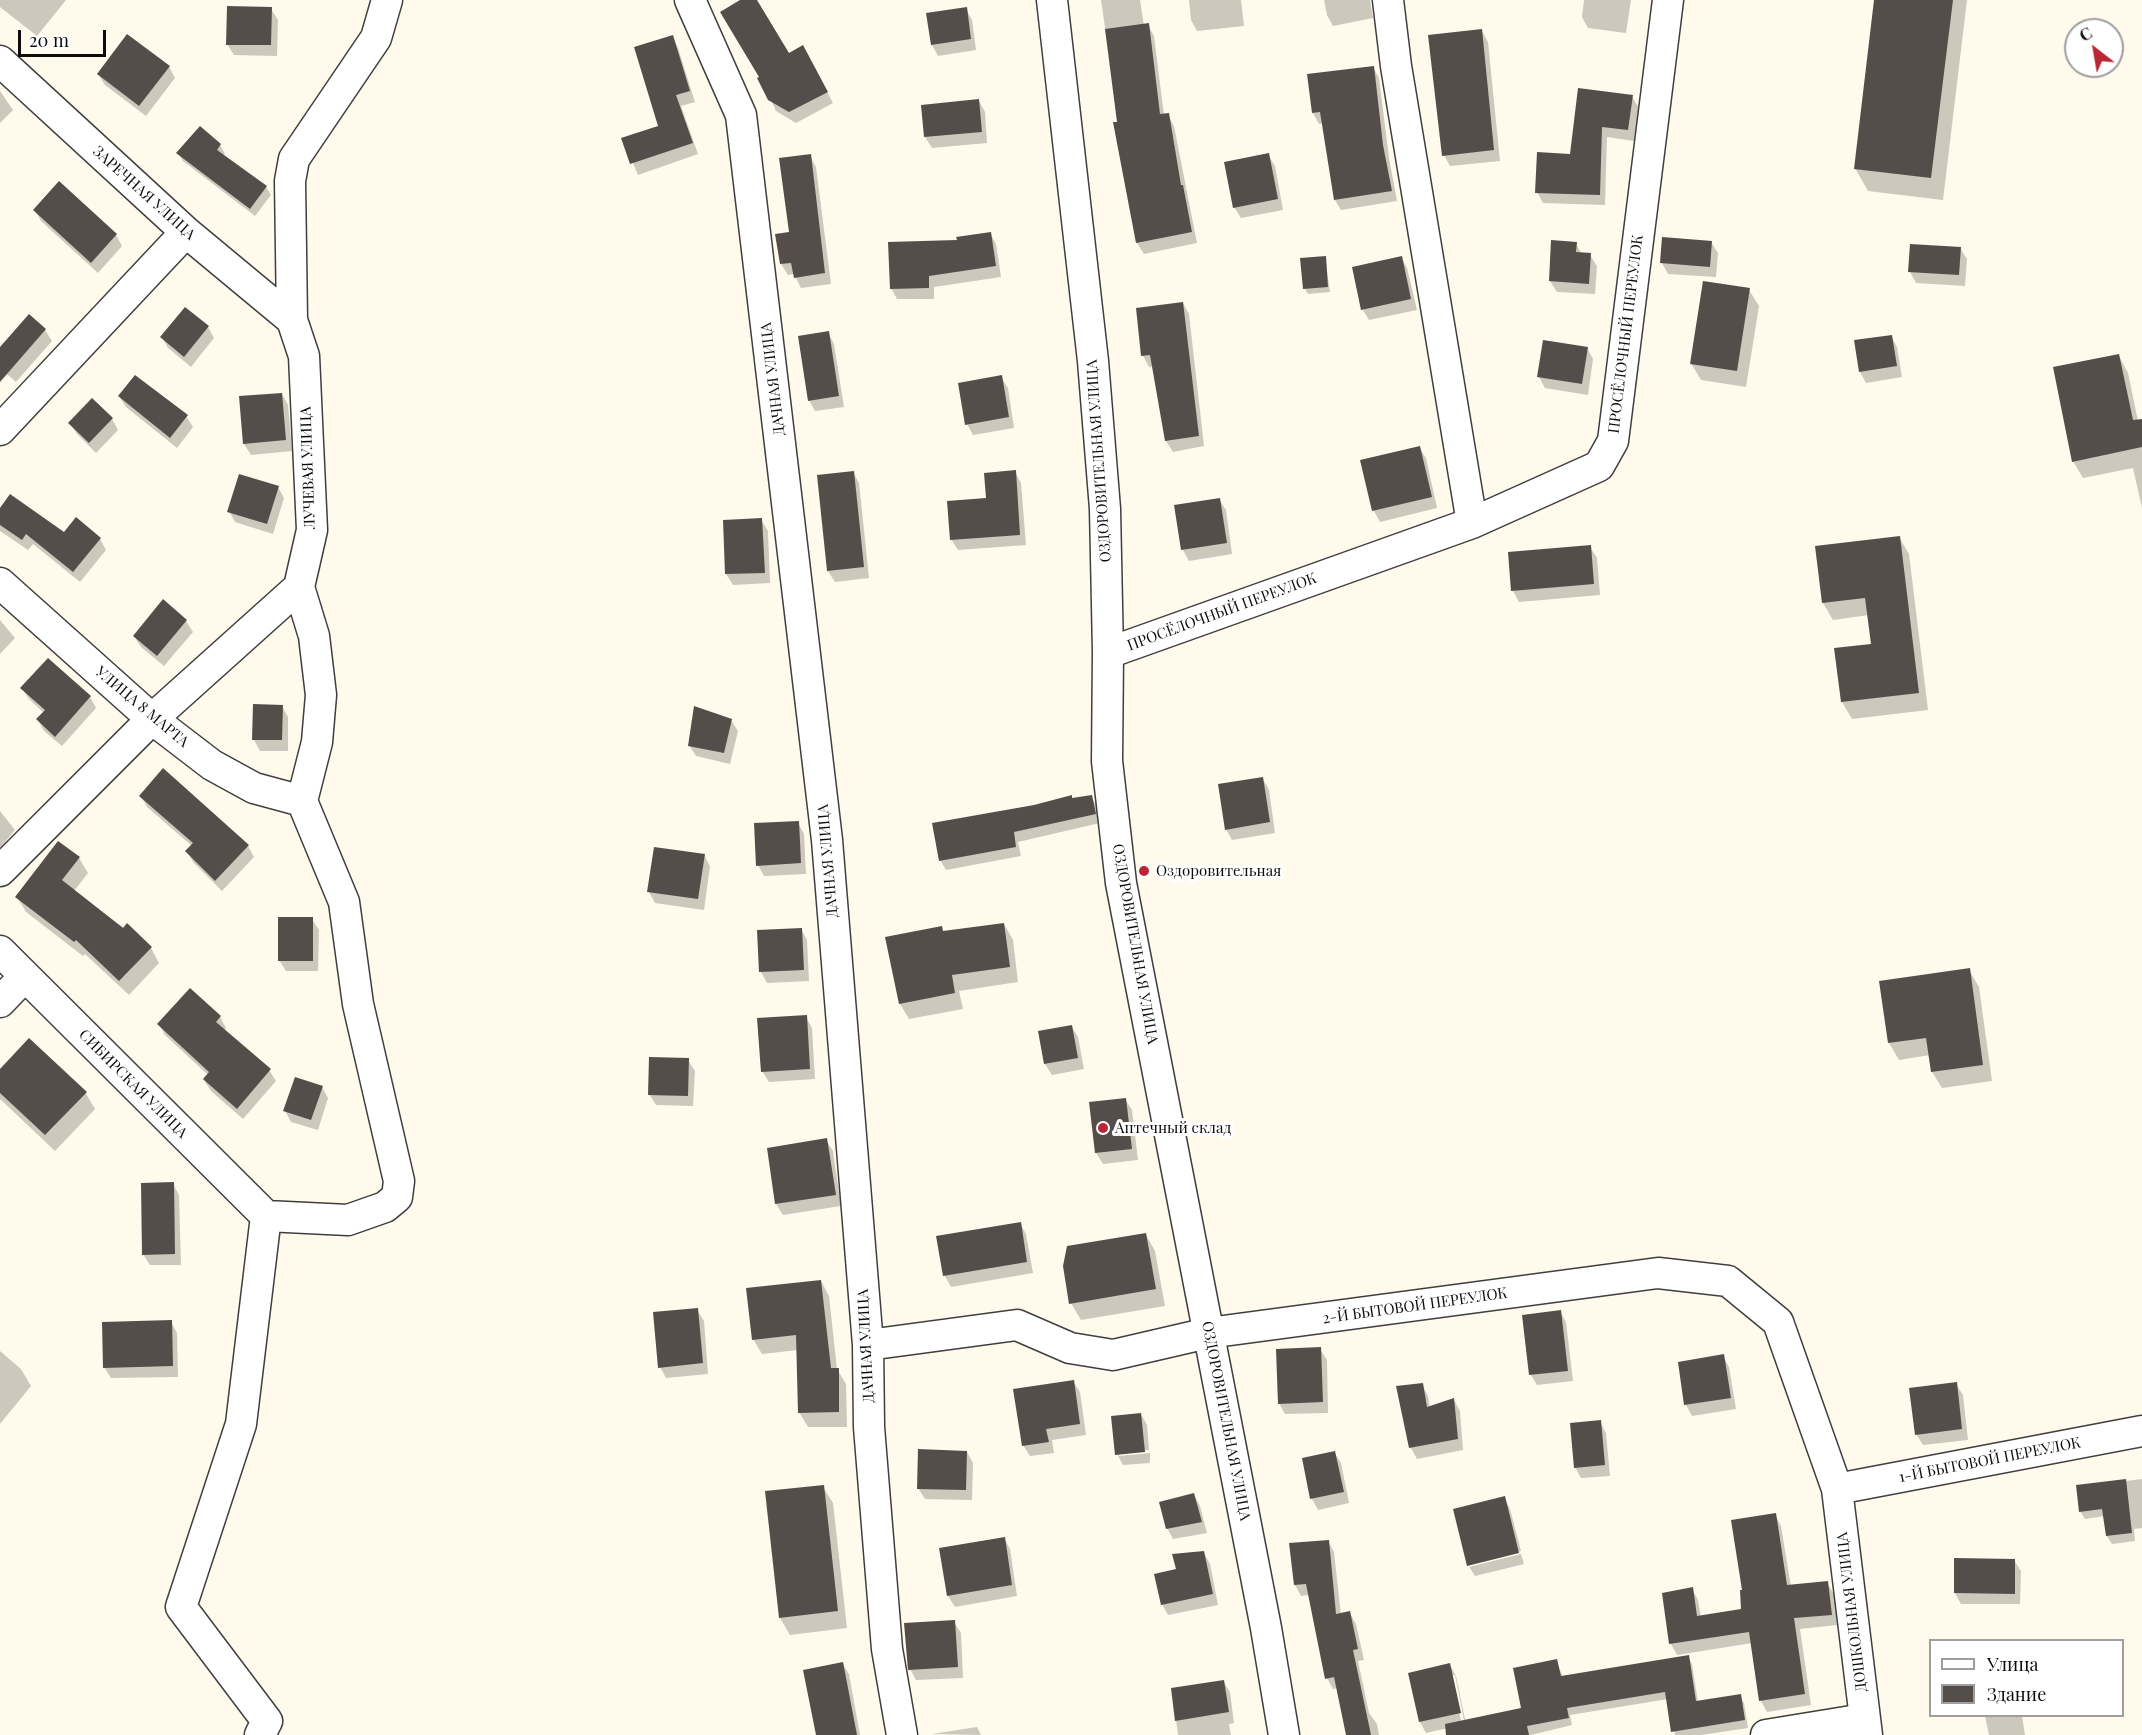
<!DOCTYPE html>
<meta charset="utf-8">
<style>
body{margin:0}
#map{position:relative;width:2142px;height:1735px;overflow:hidden;background:#fffaec;font-family:"Playfair Display",serif}
canvas{display:block}
.legend{position:absolute;left:1929px;top:1639px;width:195px;height:78px;box-sizing:border-box;background:#fff;border:2px solid #9e9e9e;margin:0;padding:8px 10px;list-style:none;font-size:18px;color:#0c0c0c}
.legend li{display:flex;align-items:center;gap:12px;height:30px}
.legend b{width:30px;border:2px solid #9e9e9e}
.north{position:absolute;left:2064px;top:18px;width:60px;height:60px;box-sizing:border-box;background:#fff;border:2px solid #9e9e9e;border-radius:50%;rotate:329deg;font-size:16px;font-weight:700;line-height:24px;text-align:center;color:#0c0c0c}
.north::after{content:'';display:block;margin:auto;width:21px;height:27px;background:#bb2635;clip-path:polygon(50% 0,100% 100%,50% 72%,0 100%)}
.scale{position:absolute;left:18px;top:30px;width:88px;height:27px;box-sizing:border-box;border:3px solid #0c0c0c;border-top:0;padding-left:8px;font-size:18px;line-height:21px;white-space:nowrap;color:#0c0c0c;-webkit-text-stroke:4px #fff;paint-order:stroke}
</style>
<div id="map">
<canvas width="2142" height="1735"></canvas>
<ul class="legend">
<li><b style="height:8px;background:#fff"></b>Улица</li>
<li><b style="height:16px;background:#554d49"></b>Здание</li>
</ul>
<div class="north">С</div>
<div class="scale">20 m</div>
</div>
<script>
const ctx = document.querySelector('canvas').getContext('2d');
ctx.lineJoin = 'round';
function fill(path, color) { ctx.fillStyle = color; ctx.fill(path, 'evenodd'); }
const poly = rows => new Path2D(rows.map(r => 'M' + r).join(''));
function stroke(path, color, width, dash) { ctx.strokeStyle = color; ctx.lineWidth = width; ctx.lineCap = dash ? 'butt' : 'round'; ctx.setLineDash(dash || []); ctx.stroke(path); }
function write(font, color, halo, rows, align = 'center') {
  ctx.font = font + ' "Playfair Display",serif'; ctx.lineWidth = 6; ctx.setLineDash([]); ctx.textBaseline = 'middle'; ctx.strokeStyle = halo; ctx.fillStyle = color; for (const [text, x, y, turn = 0] of rows) {
    ctx.save(); ctx.translate(x, y); ctx.rotate((+turn || 0) * Math.PI / 180); ctx.textAlign = isNaN(turn) ? turn : align; if (halo) ctx.strokeText(text, 0, 0); ctx.fillText(text, 0, 0); ctx.restore();
  }
}
const shadow = poly([
 [0,0,66,0,37,36,0,7],
 [743,0,755,0,788,55,809,58,833,103,796,123,776,111,761,77],
 [1101,0,1140,0,1144,26,1148,25,1154,36,1164,115,1168,115,1174,126,1197,243,1144,254,1137,243,1115,124,1119,123],
 [1189,0,1241,0,1244,26,1197,31,1191,20],
 [1324,0,1370,0,1373,18,1333,26,1327,15],
 [1584,0,1631,0,1626,33,1588,28,1582,17],
 [1876,0,1967,0,1943,200,1868,191,1855,168],
 [271,9,278,20,277,56,234,55,227,44],
 [966,9,972,20,976,50,938,56,932,45,928,14],
 [1482,31,1488,42,1500,161,1450,166,1444,155],
 [672,37,678,48,695,102,681,106,698,154,638,175,623,139,660,127],
 [169,67,175,78,146,116,105,85,98,74],
 [1373,67,1379,78,1389,158,1397,201,1341,210,1335,200,1323,123,1319,124,1313,113,1309,75],
 [0,91,13,110,0,123],
 [1632,97,1639,108,1634,141,1607,137,1605,205,1543,203,1537,192],
 [979,101,985,112,987,143,932,148,925,137],
 [200,128,220,145,225,154,223,156,266,187,271,195,255,216,183,161,178,153],
 [1268,155,1275,166,1283,210,1241,218,1234,207],
 [810,156,816,167,831,284,801,288,794,274,788,275,781,264,777,235,790,233],
 [35,210,116,235,122,246,98,273,41,221],
 [990,233,996,244,1001,277,934,287,934,299,897,299,891,288,958,241],
 [1711,242,1718,253,1716,277,1668,274,1662,263],
 [1576,244,1582,254,1590,255,1597,266,1595,294,1557,292,1550,281],
 [1960,248,1967,259,1965,286,1916,283,1910,272],
 [1325,257,1330,292,1308,294,1305,289],
 [1401,257,1407,268,1417,310,1369,320,1363,310],
 [1749,290,1759,306,1746,387,1701,380,1691,363],
 [1183,303,1189,314,1204,446,1173,452,1166,441,1153,366,1149,367,1143,356],
 [185,309,208,327,214,338,191,367,168,348,162,337],
 [29,316,45,330,52,341,16,382,0,368,0,349],
 [828,333,834,344,844,407,815,411,809,400],
 [1891,336,1897,347,1902,377,1866,383,1860,372],
 [1587,348,1593,359,1588,395,1545,388,1539,377],
 [2119,356,2128,373,2138,421,2142,420,2142,508,2133,468,2083,478,2073,461],
 [1001,377,1008,388,1014,428,973,435,967,424],
 [282,394,288,405,292,451,251,455,244,444],
 [119,396,186,416,193,427,177,448,126,407],
 [112,419,118,430,96,453,77,434,70,423],
 [1419,447,1426,458,1437,508,1380,522,1374,511,1362,461],
 [853,472,859,483,869,578,835,582,828,571,818,476],
 [1015,472,1021,483,1026,545,958,550,951,539],
 [278,487,284,498,273,534,235,522,229,511],
 [1219,499,1226,510,1232,554,1189,561,1183,550],
 [0,511,64,534,100,539,106,550,80,582,33,544,28,550,0,531],
 [761,520,768,531,770,583,733,585,726,574],
 [1899,537,1909,554,1928,710,1852,719,1842,702,1836,649,1872,645,1869,615,1833,620,1823,603],
 [1590,547,1597,558,1600,595,1519,602,1513,591],
 [0,620,15,638,0,654],
 [186,621,193,632,164,666,141,647,134,636],
 [22,688,90,697,96,708,62,746,44,731,38,720,44,713,29,699],
 [282,706,288,717,288,751,260,751,254,740],
 [731,720,738,731,730,764,696,756,689,745],
 [163,770,248,846,254,857,222,891,193,862,187,851,192,846,147,807,141,796],
 [1263,779,1269,790,1275,833,1232,840,1226,829],
 [1091,797,1097,806,1100,823,1018,842,1021,856,946,870,940,860,1073,800],
 [0,811,15,830,0,848],
 [798,823,804,834,806,874,764,876,758,865],
 [704,855,710,866,704,910,655,903,649,892],
 [79,858,88,873,74,891,151,948,159,963,129,995,85,954,83,956,26,912,17,897],
 [312,919,319,930,318,971,286,971,279,960],
 [1004,924,1013,940,1018,982,959,991,963,1009,909,1019,900,1004,887,938,941,928,944,933],
 [801,929,807,940,809,981,767,983,761,972],
 [1969,970,1979,987,1992,1081,1942,1088,1932,1072,1930,1055,1899,1060,1889,1043],
 [220,1017,226,1028,224,1031,269,1070,276,1081,243,1119,211,1091,204,1080,208,1075,165,1035,159,1024],
 [806,1017,812,1028,815,1079,769,1082,762,1071],
 [1071,1026,1078,1037,1084,1069,1052,1075,1045,1064,1040,1032],
 [688,1060,695,1071,693,1106,656,1105,649,1094],
 [0,1071,85,1092,95,1109,55,1151,0,1099],
 [322,1087,328,1098,318,1130,291,1122,285,1111],
 [1125,1099,1132,1110,1138,1160,1103,1164,1096,1153],
 [826,1140,833,1151,841,1206,783,1215,776,1204],
 [173,1184,179,1195,181,1265,150,1265,143,1254],
 [1020,1223,1026,1234,1033,1273,951,1287,945,1276,938,1237],
 [1146,1235,1155,1251,1165,1306,1081,1320,1071,1303],
 [821,1281,829,1296,837,1369,846,1384,847,1427,808,1427,799,1412,798,1350,762,1354,753,1339],
 [697,1310,704,1321,708,1374,666,1378,660,1367],
 [1560,1311,1566,1322,1573,1381,1537,1385,1531,1375],
 [171,1322,177,1333,178,1377,111,1378,104,1367],
 [1320,1349,1327,1360,1328,1413,1285,1414,1279,1403],
 [0,1351,21,1369,31,1386,0,1424],
 [1723,1356,1729,1367,1736,1409,1692,1416,1686,1405,1679,1363],
 [1073,1381,1080,1392,1086,1435,1052,1440,1054,1453,1030,1456,1023,1445],
 [1956,1384,1963,1395,1968,1440,1923,1445,1916,1434],
 [1422,1385,1428,1396,1430,1408,1454,1400,1460,1411,1463,1450,1417,1459,1411,1448,1398,1387],
 [1141,1414,1147,1425,1149,1450,1119,1453,1119,1456,1150,1453,1150,1463,1123,1465,1117,1454],
 [1600,1422,1606,1433,1610,1476,1581,1478,1575,1467],
 [967,1452,973,1463,972,1500,925,1499,918,1488],
 [1334,1452,1341,1463,1349,1503,1318,1510,1312,1499,1304,1459],
 [2142,1479,2142,1528,2134,1529,2135,1541,2112,1544,2107,1536,2105,1516,2085,1519,2080,1511,2077,1487],
 [823,1487,833,1503,847,1628,790,1635,780,1618],
 [1194,1495,1200,1506,1207,1533,1173,1539,1167,1528],
 [1504,1498,1510,1509,1521,1551,1469,1564,1469,1567,1521,1554,1524,1564,1475,1576,1468,1565],
 [1775,1515,1781,1526,1791,1587,1827,1583,1834,1594,1837,1625,1800,1629,1811,1705,1767,1712,1761,1701,1752,1643,1677,1655,1671,1644,1663,1594,1692,1589,1698,1600,1701,1617,1743,1610,1744,1591],
 [1004,1538,1010,1549,1017,1596,955,1607,948,1596],
 [1328,1541,1334,1552,1341,1615,1350,1613,1356,1624,1364,1660,1358,1661,1369,1713,1377,1724,1379,1735,1347,1735,1337,1688,1333,1689,1327,1678,1309,1595,1301,1596,1295,1585],
 [1204,1553,1210,1564,1218,1605,1168,1615,1162,1604,1178,1570],
 [2014,1560,2021,1571,2020,1604,1961,1604,1955,1593],
 [954,1622,961,1633,963,1678,916,1680,910,1669],
 [1688,1657,1692,1664,1698,1702,1740,1696,1744,1703,1748,1728,1701,1735,1675,1735,1668,1699,1570,1715,1572,1725,1531,1735,1473,1735,1523,1710,1556,1661,1563,1677],
 [842,1663,849,1674,860,1735,817,1735],
 [1450,1665,1456,1676,1466,1724,1426,1733,1420,1722,1410,1674],
 [1451,1675,1455,1675,1464,1720,1461,1721],
 [1223,1681,1230,1692,1234,1723,1229,1724,1231,1735,1178,1735,1172,1689],
 [1985,1716,2022,1716,2025,1735,1989,1735],
 [977,1727,981,1735,932,1734]
]);
const building = poly([
 [740,0,757,0,789,53,803,45,828,92,789,112,768,100,757,78,759,77,720,12],
 [1874,0,1953,0,1931,178,1854,169],
 [227,6,272,7,271,45,226,45],
 [967,7,971,39,931,45,926,13],
 [1149,23,1160,114,1169,113,1181,185,1183,185,1192,232,1136,243,1113,122,1117,122,1105,29],
 [1482,29,1494,150,1442,156,1428,35],
 [127,34,170,66,139,106,97,74],
 [673,35,690,91,676,95,693,143,630,164,621,138,658,126,634,47],
 [1374,66,1383,145,1392,191,1334,200,1320,112,1312,113,1307,74],
 [1578,88,1633,95,1628,130,1602,127,1600,195,1535,193,1537,152,1570,154],
 [979,99,982,132,924,137,921,105],
 [200,126,221,144,217,150,267,186,250,209,176,153],
 [1269,153,1278,199,1233,208,1224,162],
 [811,154,825,273,794,278,791,263,780,264,775,234,789,232,779,158],
 [59,181,117,234,91,263,33,210],
 [991,232,996,266,929,276,929,288,890,289,888,242,957,240,956,237],
 [1662,237,1712,241,1710,267,1660,263],
 [1551,240,1577,242,1576,252,1591,253,1589,284,1549,281],
 [1910,244,1961,247,1959,275,1908,272],
 [1326,256,1328,287,1303,289,1300,258],
 [1402,256,1411,299,1361,310,1352,267],
 [1703,281,1750,288,1737,371,1690,364],
 [1183,302,1199,436,1165,441,1150,355,1141,356,1136,308],
 [185,307,209,326,184,357,160,337],
 [29,314,46,329,0,382,0,347],
 [829,331,839,396,808,401,798,336],
 [1892,335,1897,366,1859,372,1854,340],
 [1543,340,1588,347,1582,384,1537,377],
 [2119,354,2133,420,2142,419,2142,447,2072,462,2053,367],
 [135,375,188,415,170,438,118,396],
 [1002,375,1009,417,965,425,958,383],
 [282,393,286,440,243,444,239,396],
 [92,398,113,418,89,443,68,423],
 [1420,446,1432,497,1372,511,1360,460],
 [1016,470,1020,535,950,540,947,501,986,498,984,473],
 [854,471,864,567,827,571,817,475],
 [239,474,279,486,267,524,227,512],
 [10,494,64,532,76,517,101,538,73,572,26,534,22,540,0,525,0,508],
 [1220,498,1227,543,1181,550,1174,505],
 [762,518,765,573,725,574,723,520],
 [1900,536,1919,693,1841,702,1834,648,1871,644,1865,598,1822,603,1815,546],
 [1591,545,1594,584,1511,591,1508,552],
 [163,599,187,620,157,656,133,636],
 [48,658,91,696,55,737,36,719,45,710,20,688],
 [253,704,283,705,282,740,252,740],
 [694,706,732,719,724,753,688,746],
 [163,768,249,845,215,881,185,851,193,843,139,796],
 [1263,777,1270,822,1225,830,1218,784],
 [1072,795,1072,798,1092,795,1096,814,1014,832,1016,847,939,861,932,823,1034,805],
 [799,821,801,863,756,866,754,823],
 [58,841,80,857,62,880,123,928,127,923,152,947,119,981,76,940,74,942,15,897],
 [654,847,705,854,698,899,647,892],
 [278,917,313,917,313,961,278,961],
 [1004,923,1010,967,952,975,955,993,899,1004,885,937,942,926,943,931],
 [802,928,804,970,759,972,757,930],
 [1970,968,1983,1065,1931,1072,1926,1038,1888,1043,1879,981],
 [190,988,221,1016,216,1022,271,1069,237,1109,203,1079,209,1072,157,1024],
 [807,1015,810,1069,761,1072,757,1018],
 [1072,1025,1078,1058,1044,1064,1038,1031],
 [29,1038,87,1092,45,1135,0,1093,0,1069],
 [649,1057,689,1058,688,1096,648,1095],
 [295,1077,323,1086,311,1120,283,1111],
 [1126,1098,1132,1149,1095,1153,1089,1102],
 [827,1138,836,1195,775,1204,767,1148],
 [174,1182,175,1254,142,1255,141,1183],
 [1021,1222,1027,1262,943,1276,936,1236],
 [1146,1233,1156,1289,1069,1304,1063,1266,1067,1246],
 [821,1280,831,1368,839,1368,839,1412,798,1413,796,1335,752,1340,746,1288],
 [698,1308,703,1363,658,1368,653,1312],
 [1561,1310,1568,1371,1529,1375,1522,1315],
 [172,1320,173,1366,103,1368,102,1322],
 [1321,1347,1323,1402,1278,1404,1276,1349],
 [1724,1354,1731,1398,1684,1405,1678,1362],
 [1074,1380,1080,1424,1046,1429,1049,1442,1022,1446,1013,1389],
 [1957,1382,1962,1429,1915,1435,1909,1388],
 [1423,1383,1427,1407,1454,1398,1458,1439,1409,1448,1396,1386],
 [1141,1413,1145,1452,1115,1455,1111,1416],
 [1601,1420,1605,1465,1574,1468,1570,1423],
 [918,1449,967,1451,966,1490,917,1489],
 [1335,1451,1344,1492,1310,1499,1302,1458],
 [2126,1479,2132,1533,2106,1536,2102,1509,2079,1512,2076,1485],
 [824,1485,838,1611,779,1618,765,1491],
 [1194,1493,1202,1522,1166,1529,1159,1502],
 [1505,1496,1519,1553,1467,1566,1453,1509],
 [1776,1513,1787,1585,1828,1581,1832,1615,1794,1618,1805,1694,1759,1701,1749,1632,1669,1644,1662,1593,1693,1587,1697,1616,1741,1609,1740,1590,1742,1590,1731,1520],
 [1005,1537,1012,1585,947,1596,939,1548],
 [1329,1540,1336,1614,1350,1611,1358,1649,1353,1650,1371,1735,1346,1735,1334,1677,1325,1679,1306,1584,1294,1585,1289,1543],
 [1204,1551,1213,1594,1161,1605,1154,1574,1176,1569,1172,1554],
 [1954,1558,2015,1559,2015,1594,1954,1593],
 [955,1620,958,1667,908,1670,904,1623],
 [1689,1655,1696,1701,1741,1694,1745,1720,1671,1732,1665,1692,1567,1708,1569,1718,1527,1726,1529,1735,1446,1735,1445,1724,1521,1708,1513,1668,1557,1659,1561,1676],
 [843,1662,857,1735,816,1735,803,1670],
 [1450,1663,1461,1713,1419,1722,1408,1673],
 [1224,1680,1229,1712,1175,1721,1171,1688]
]);
const minor = poly([
 [690,0,741,115,827,840,868,1345,869,1427,887,1649,902,1735],
 [1052,0,1093,361,1105,509,1108,653,1107,761,1121,883,1266,1628,1284,1735],
 [1388,0,1396,66,1472,523],
 [0,61,186,232,292,320],
 [0,430,186,232],
 [0,583,152,719,212,765,254,788,302,801],
 [1108,653,1472,523,1599,466,1613,441,1668,0],
 [0,871,152,719,299,587,312,530,304,356,292,320,290,181,294,159,376,38,387,0],
 [0,951,266,1216],
 [0,1002,25,976],
 [868,1345,1017,1325,1070,1348,1113,1355,1208,1333,1658,1273,1728,1281,1778,1322,1837,1489,1867,1735],
 [1837,1489,2142,1431],
 [260,1735,267,1721,181,1607,241,1424,266,1216,348,1220,385,1207,397,1197,399,1181,358,1004,344,902,302,801,317,742,321,695,314,636,299,587],
 [1766,1735,1864,1719]
]);
const markers = [
 [1144,871,6,"#bb2635"],
 [1103,1128,6,"#bb2635"]
];
const streetNames = [
 ["ЗАРЕЧНАЯ УЛИЦА",144,193,42],
 ["ПРОСЁЛОЧНЫЙ ПЕРЕУЛОК",1626,334,-83],
 ["ДАЧНАЯ УЛИЦА",773,379,-97],
 ["ОЗДОРОВИТЕЛЬНАЯ УЛИЦА",1099,461,-94],
 ["ЛУЧЕВАЯ УЛИЦА",308,468,-92],
 ["ПРОСЁЛОЧНЫЙ ПЕРЕУЛОК",1222,612,-20],
 ["УЛИЦА 8 МАРТА",142,707,40],
 ["ДАЧНАЯ УЛИЦА",828,861,-95],
 ["ОЗДОРОВИТЕЛЬНАЯ УЛИЦА",1135,944,80],
 ["СИБИРСКАЯ УЛИЦА",133,1084,45],
 ["2-Й БЫТОВОЙ ПЕРЕУЛОК",1415,1306,-8],
 ["ДАЧНАЯ УЛИЦА",866,1346,-93],
 ["ОЗДОРОВИТЕЛЬНАЯ УЛИЦА",1226,1421,79],
 ["1-Й БЫТОВОЙ ПЕРЕУЛОК",1990,1460,-11],
 ["ДОШКОЛЬНАЯ УЛИЦА",1852,1612,-97]
];
const poiNames = [
 ["Оздоровительная",1156,871],
 ["Аптечный склад",1115,1128]
];
fill(shadow, '#0003');
fill(building, '#554d49');
stroke(minor, '#3f3f3f', 33);
stroke(minor, '#fff', 30);
for (const [x, y, r, color] of markers) { const dot = new Path2D(); dot.arc(x, y, r, 0, 2 * Math.PI); ctx.fillStyle = color; ctx.fill(dot); stroke(dot, '#fff', 2); }
write('15px', '#0c0c0c', '#fff', streetNames);
write('15px', '#0c0c0c', '#fff', poiNames, 'left');
</script>
